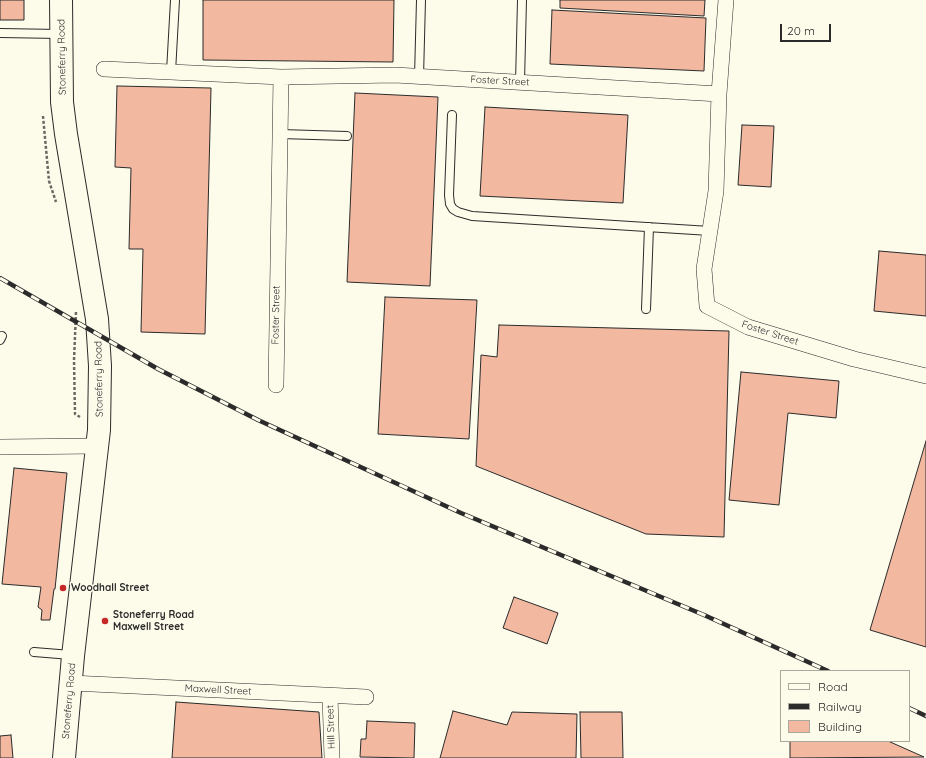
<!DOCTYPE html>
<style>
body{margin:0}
#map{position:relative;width:926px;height:758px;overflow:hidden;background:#fdfbea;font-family:Quicksand,sans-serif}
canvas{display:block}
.legend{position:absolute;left:780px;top:670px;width:130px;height:72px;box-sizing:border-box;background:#fdfbea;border:1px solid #a9a89e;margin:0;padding:5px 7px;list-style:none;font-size:12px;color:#2b2b2b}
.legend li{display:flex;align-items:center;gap:8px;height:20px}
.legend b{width:20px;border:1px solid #a9a89e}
.scale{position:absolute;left:780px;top:24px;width:51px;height:18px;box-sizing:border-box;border:2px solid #2b2b2b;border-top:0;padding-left:5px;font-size:12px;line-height:14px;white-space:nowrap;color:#2b2b2b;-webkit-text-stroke:3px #fdfbea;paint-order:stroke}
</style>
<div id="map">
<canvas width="926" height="758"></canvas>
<ul class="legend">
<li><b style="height:5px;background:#fdfbea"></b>Road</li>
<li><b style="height:5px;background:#2b2b2b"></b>Railway</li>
<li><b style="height:11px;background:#f2b8a0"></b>Building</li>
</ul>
<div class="scale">20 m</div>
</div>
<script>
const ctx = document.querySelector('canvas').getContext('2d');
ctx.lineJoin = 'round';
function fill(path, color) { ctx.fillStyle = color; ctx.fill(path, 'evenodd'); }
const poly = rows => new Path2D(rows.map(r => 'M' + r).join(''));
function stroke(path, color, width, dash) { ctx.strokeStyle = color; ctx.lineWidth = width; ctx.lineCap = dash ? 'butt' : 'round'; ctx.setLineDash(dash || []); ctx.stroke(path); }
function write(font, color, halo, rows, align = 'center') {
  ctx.font = font + ' Quicksand,sans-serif'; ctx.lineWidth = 3; ctx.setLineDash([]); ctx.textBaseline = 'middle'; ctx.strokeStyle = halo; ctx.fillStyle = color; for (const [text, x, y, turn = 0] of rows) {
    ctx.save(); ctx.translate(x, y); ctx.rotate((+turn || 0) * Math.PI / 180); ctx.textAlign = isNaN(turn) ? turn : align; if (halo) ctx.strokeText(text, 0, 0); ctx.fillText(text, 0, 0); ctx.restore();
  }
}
const building = poly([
 [0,0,24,0,24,20,0,20,0,0],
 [203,0,394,0,393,62,203,60,203,0],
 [560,0,705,0,704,16,560,8,560,0],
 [552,10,706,18,704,71,550,64,552,10],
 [117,86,211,88,205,334,141,332,143,249,129,249,131,168,115,167,117,86],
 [355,93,438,97,430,286,347,282,355,93],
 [485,107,628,115,623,203,480,196,485,107],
 [742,125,774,126,771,187,738,185,742,125],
 [879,251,926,255,926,316,874,311,879,251],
 [385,297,477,300,469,439,378,434,385,297],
 [499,325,729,331,724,537,646,534,476,466,481,355,497,357,499,325],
 [741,372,839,381,836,418,788,413,779,505,729,500,741,372],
 [926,441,926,647,870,630,926,441],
 [14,468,67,473,55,589,54,589,50,620,41,620,42,610,38,607,41,587,2,584,14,468],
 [514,597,558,613,547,644,503,628,514,597],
 [176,702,319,712,322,758,172,758,176,702],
 [453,711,507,725,512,712,577,714,576,758,440,758,453,711],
 [580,712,622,712,623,758,581,758,580,712],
 [367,721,415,723,414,758,360,757,361,739,366,739,367,721],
 [11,735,13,758,0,758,0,736,11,735],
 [790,741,888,741,924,757,790,758,790,741]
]);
const path = poly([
 [43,116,49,181,56,202],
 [76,312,74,360,75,414,80,417]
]);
const service = poly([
 [0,33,60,34],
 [171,72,175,0],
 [419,77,421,0],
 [520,82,522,0],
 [452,115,449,195,450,204,453,209,458,212,472,216,710,231],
 [280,134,347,136],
 [646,309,649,227],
 [0,340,2,336],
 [34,652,71,655]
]);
const minor = poly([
 [726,0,719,94,716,191,704,269,707,306,748,327,854,359,926,376],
 [104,69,281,77,395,75,719,94],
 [276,385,281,77],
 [0,447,97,446],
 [71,683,366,697],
 [330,696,332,758]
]);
const trunk = poly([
 [61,0,62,102,66,134,97,319,100,366,99,430,73,656,64,758]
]);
const rail = poly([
 [0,278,158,369,258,420,461,513,704,615,828,671],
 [909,708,926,716]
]);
const markers = [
 [63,588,4,"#c62828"],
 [105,621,4,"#c62828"]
];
const streetNames = [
 ["Stoneferry Road",62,57,-91],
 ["Foster Street",500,81,3],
 ["Foster Street",276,315,-89],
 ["Foster Street",770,333,18],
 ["Stoneferry Road",99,379,-91],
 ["Maxwell Street",218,690,3],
 ["Stoneferry Road",69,701,-85],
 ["Hill Street",331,727,-92]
];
const poiNames = [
 ["Woodhall Street",71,588],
 ["Stoneferry Road",113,615],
 ["Maxwell Street",113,627]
];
fill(building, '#f2b8a0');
stroke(building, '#2b2b2b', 1);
stroke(service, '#2b2b2b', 10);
stroke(minor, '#2b2b2b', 16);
stroke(trunk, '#2b2b2b', 24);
stroke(path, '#6a6964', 2.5, [3, 2]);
stroke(service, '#fdfbea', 8);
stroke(minor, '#fdfbea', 15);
stroke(trunk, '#fdfbea', 22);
stroke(rail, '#2b2b2b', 4.5);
stroke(rail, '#fdfbea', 3, [9]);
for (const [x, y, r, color] of markers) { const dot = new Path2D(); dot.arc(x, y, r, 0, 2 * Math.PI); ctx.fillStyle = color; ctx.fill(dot); stroke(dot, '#fdfbea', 1.5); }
write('10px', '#2b2b2b', '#fdfbea', streetNames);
write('bold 10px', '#2b2b2b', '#fdfbea', poiNames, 'left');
</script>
